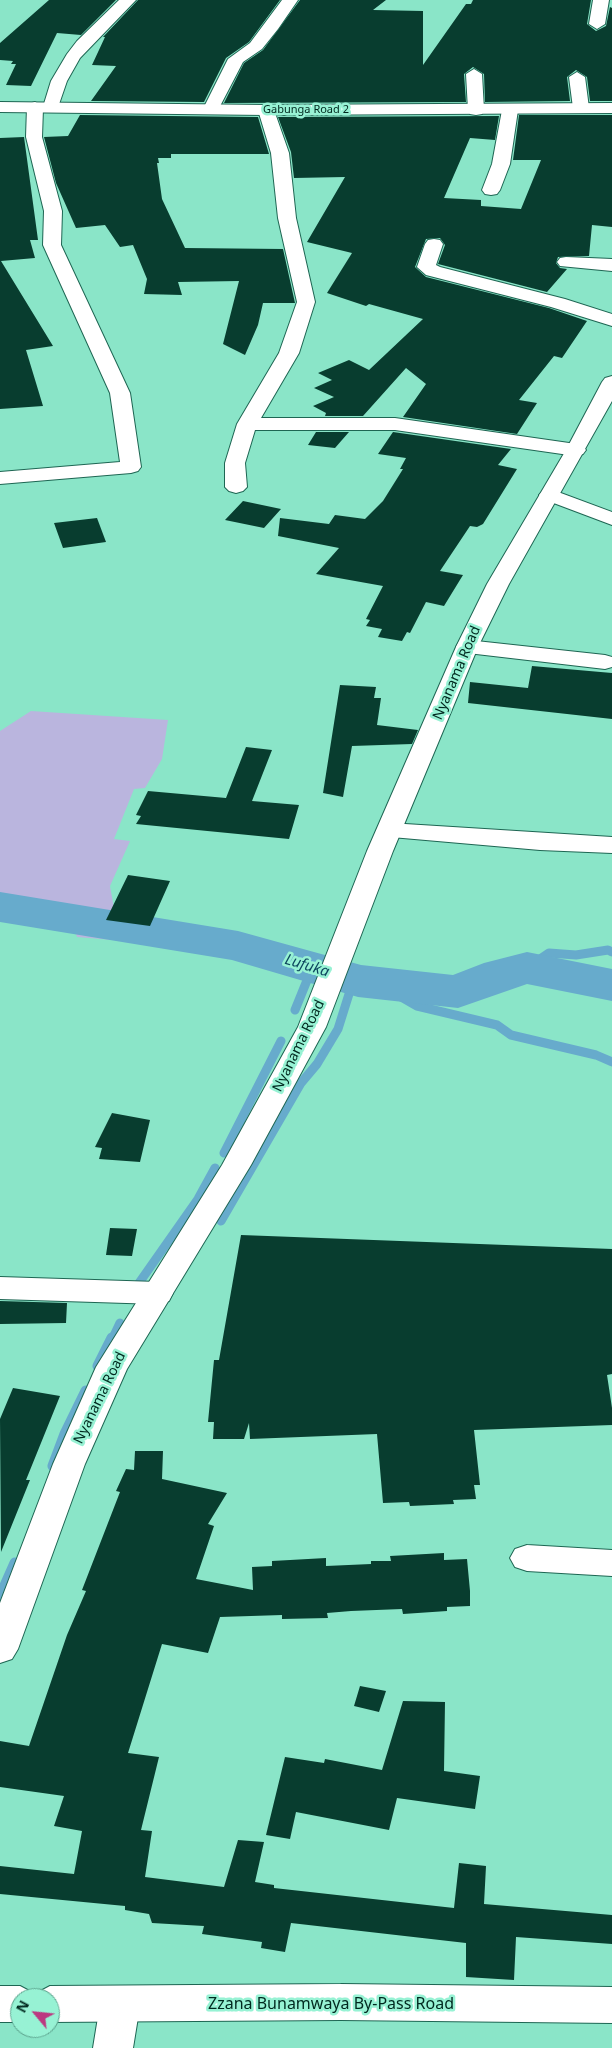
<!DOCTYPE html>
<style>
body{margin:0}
#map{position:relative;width:612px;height:2048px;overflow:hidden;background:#8ae5c8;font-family:"Noto Sans",sans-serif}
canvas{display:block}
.north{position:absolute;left:10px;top:1988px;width:50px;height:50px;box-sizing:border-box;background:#97f2d4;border:1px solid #5ba28c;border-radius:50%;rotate:298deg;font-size:14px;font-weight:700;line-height:20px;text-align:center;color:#01291f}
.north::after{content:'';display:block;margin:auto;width:18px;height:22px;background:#bc3980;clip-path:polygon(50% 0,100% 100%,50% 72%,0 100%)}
</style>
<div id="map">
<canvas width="612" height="2048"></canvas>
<div class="north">N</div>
</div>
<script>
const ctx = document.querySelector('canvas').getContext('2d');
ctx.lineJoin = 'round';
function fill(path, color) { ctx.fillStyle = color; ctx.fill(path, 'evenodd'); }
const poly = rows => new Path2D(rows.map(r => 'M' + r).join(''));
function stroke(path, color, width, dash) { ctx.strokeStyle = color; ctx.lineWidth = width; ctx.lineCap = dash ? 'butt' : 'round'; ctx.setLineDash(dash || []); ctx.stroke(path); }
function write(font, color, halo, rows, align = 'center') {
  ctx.font = font + ' "Noto Sans",sans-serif'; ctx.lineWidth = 5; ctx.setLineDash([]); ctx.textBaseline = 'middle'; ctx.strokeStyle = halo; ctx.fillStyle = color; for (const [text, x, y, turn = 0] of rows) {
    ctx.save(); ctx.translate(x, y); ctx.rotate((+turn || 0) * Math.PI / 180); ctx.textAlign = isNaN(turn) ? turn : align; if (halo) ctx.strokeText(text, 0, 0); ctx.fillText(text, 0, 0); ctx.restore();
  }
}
const green = poly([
 [31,711,168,720,162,759,145,788,134,789,114,839,130,841,110,886,119,936,113,940,77,937,74,928,0,914,0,731]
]);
const streamFar1 = poly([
 [527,968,549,953,576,955,608,950,612,952],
 [377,983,417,1006,497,1025,511,1035,596,1055,612,1062],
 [295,1010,312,968],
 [224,1153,281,1041],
 [221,1221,301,1083,317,1064,338,1029,349,994,358,981],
 [139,1283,198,1199,215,1168],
 [112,1340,120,1323]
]);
const stream = poly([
 [98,1366,112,1338],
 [53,1466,65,1434,86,1391],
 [0,1597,15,1563]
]);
const river = poly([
 [0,892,238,931,361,965,453,975,484,963,527,952,612,969,612,1001,527,984,458,1008,358,997,232,960,0,922,0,892]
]);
const building = poly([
 [49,0,116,0,81,35,57,33,31,86,6,85,16,64,11,64,13,61,0,60,0,43],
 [138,0,280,0,249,42,226,58,204,102,91,101,116,66,92,65,105,37,103,37],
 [300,0,386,0,373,10,423,11,423,65,466,4,471,4,473,0,591,0,587,24,596,31,606,26,610,7,612,8,612,101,590,101,587,77,576,70,567,77,570,101,485,102,484,74,473,67,464,74,466,102,224,103,244,63,263,50],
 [80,115,258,117,269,154,171,154,171,158,158,158,159,163,157,163,162,199,185,248,283,249,295,303,263,303,258,325,245,355,223,344,239,281,178,282,182,295,144,294,147,279,133,245,120,247,105,225,76,228,56,183,44,137,68,136],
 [519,115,612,115,612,227,592,225,589,256,558,257,556,263,560,268,567,269,547,292,438,264,445,245,440,238,426,239,415,267,426,277,549,308,587,321,562,358,554,356,519,400,537,403,517,434,403,417,426,384,406,368,363,416,325,416,326,413,313,406,334,397,314,388,332,380,318,373,349,360,369,370,423,319,369,304,366,306,327,293,352,253,307,242,345,177,294,178,291,152,278,117,499,116,495,140,470,138,444,198,481,200,481,206,521,209,541,160,513,160],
 [24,137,38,240,30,240,35,258,1,261,53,346,26,350,43,406,0,409,0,138],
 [316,432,349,432,335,448,308,445],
 [393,432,511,449,498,465,517,469,483,524,477,527,470,526,440,571,463,575,444,606,426,602,410,633,407,632,402,641,378,637,382,629,366,626,370,620,366,619,383,586,316,574,339,548,278,536,280,518,329,524,335,515,365,519,383,501,403,469,400,469,406,458,378,454],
 [243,501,281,509,264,528,225,520],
 [97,518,106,542,63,548,54,523],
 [532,666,612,673,612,719,468,703,470,682,528,688],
 [340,685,376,687,374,698,381,698,377,725,418,730,412,744,352,746,343,797,323,793],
 [246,747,272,750,252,801,299,805,289,839,136,824,141,816,136,815,148,791,226,798],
 [128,875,170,881,150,926,106,920],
 [112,1113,150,1120,140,1162,99,1159,102,1148,95,1147],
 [110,1228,137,1229,132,1256,106,1255],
 [241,1235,612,1249,612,1374,607,1375,612,1408,612,1425,474,1430,480,1485,474,1485,476,1499,453,1500,454,1504,410,1506,409,1502,383,1503,377,1434,250,1439,249,1423,244,1439,213,1439,214,1422,208,1422,214,1360,219,1360],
 [0,1301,67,1303,66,1323,0,1324],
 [13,1388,60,1396,26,1480,30,1480,1,1552,0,1419],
 [135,1451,163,1451,162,1479,227,1493,208,1524,214,1526,196,1579,253,1590,252,1567,272,1566,272,1561,326,1558,326,1566,371,1564,371,1561,391,1561,390,1556,444,1553,444,1560,467,1559,470,1591,470,1606,447,1607,447,1611,403,1614,402,1609,351,1611,327,1613,328,1618,282,1619,282,1615,220,1617,208,1653,162,1644,128,1753,159,1757,141,1830,152,1831,145,1877,224,1887,238,1840,264,1842,255,1882,274,1885,274,1888,454,1908,459,1863,486,1866,484,1904,612,1915,612,1944,516,1937,514,1980,466,1977,466,1943,291,1923,285,1952,261,1948,262,1942,202,1934,204,1926,152,1923,149,1914,125,1910,125,1906,0,1894,0,1866,74,1874,82,1831,54,1826,64,1796,0,1787,0,1741,29,1746,67,1635,86,1591,82,1590,120,1492,116,1491,126,1469,134,1470],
 [360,1686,386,1691,379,1712,354,1706],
 [403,1701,445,1702,444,1771,480,1776,475,1809,397,1798,389,1830,296,1812,290,1839,266,1835,285,1757,324,1763,325,1759,382,1770]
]);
const street = poly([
 [119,0,136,0,80,58,67,81,57,110,51,112,43,108,42,137,62,211,61,245,130,393,141,467,138,471,131,473,0,484,0,472,120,462,110,393,43,245,44,211,26,137,27,107,29,104,35,102,43,107,51,81,67,54,77,41,119,0],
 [282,0,298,0,278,29,262,49,243,62,217,112,205,112,203,109,228,59,250,43,282,0],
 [593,0,609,0,605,24,597,29,589,24,593,0],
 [474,69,482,74,484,110,482,114,476,115,470,114,468,110,466,74,474,69],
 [577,72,585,77,589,108,587,111,581,113,575,111,573,108,569,77,577,72],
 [266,105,272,106,274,110,289,153,296,218,315,302,299,353,261,418,395,418,576,444,583,446,586,450,583,454,576,456,395,430,255,430,245,463,247,487,243,491,236,493,229,491,225,487,225,463,237,424,279,353,297,302,278,218,271,153,258,110,260,106,266,105],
 [510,105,516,106,518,110,510,164,500,190,497,194,491,195,485,194,482,190,492,164,502,110,504,106,510,105],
 [434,239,440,240,443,244,436,265,440,267,565,299,612,314,612,326,551,307,426,275,417,267,425,244,428,240,434,239],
 [566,257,612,259,612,271,560,266,557,262,560,258,566,257],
 [550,489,612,512,612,525,543,499,539,495,543,491,550,489],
 [467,640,605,655,612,657,612,667,605,669,459,652,456,647,459,642,467,640],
 [389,823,612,837,612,853,540,850,380,836,376,831,380,826,389,823],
 [0,1277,158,1282,169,1285,173,1293,169,1301,158,1304,0,1299,0,1277],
 [527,1545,612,1550,612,1576,527,1571,515,1567,510,1558,515,1549,527,1545],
 [120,1987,134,1993,140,2005,133,2048,93,2048,100,2005,106,1993,120,1987]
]);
const secondary = poly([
 [0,102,266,105,612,103,612,113,266,115,0,112,0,102],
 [612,376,612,401,509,584,478,647,393,851,326,1027,251,1165,127,1369,85,1464,18,1649,12,1659,0,1663,0,1603,53,1464,96,1367,222,1165,298,1027,367,851,456,647,487,584,566,450,602,382,605,378,612,376],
 [341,1984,612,1987,612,2023,341,2020,50,2022,50,1998,20,1998,20,2022,0,2022,0,1986,20,1986,35,1994,50,1986,341,1984]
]);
const farStreetnames = [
 ["Gabunga Road 2",306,110]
];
const streetNames = [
 ["Nyanama Road",457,673,-67],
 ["Nyanama Road",299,1046,-64],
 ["Nyanama Road",100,1398,-64]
];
const waterNames = [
 ["Lufuka",307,966,17]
];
const nearStreetnames = [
 ["Zzana Bunamwaya By-Pass Road",331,2004]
];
fill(green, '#bab5de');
stroke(streamFar1, '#67abcc', 9);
stroke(stream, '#67abcc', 11);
fill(river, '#67abcc');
fill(building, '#083d2f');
stroke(street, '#1e6653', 2);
stroke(secondary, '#1e6653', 2);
fill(street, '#fff');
fill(secondary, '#fff');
write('11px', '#01291f', '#97f2d4', farStreetnames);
write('14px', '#01291f', '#97f2d4', streetNames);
write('italic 15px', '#0d465e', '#97f2d4', waterNames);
write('16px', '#01291f', '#97f2d4', nearStreetnames);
</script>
